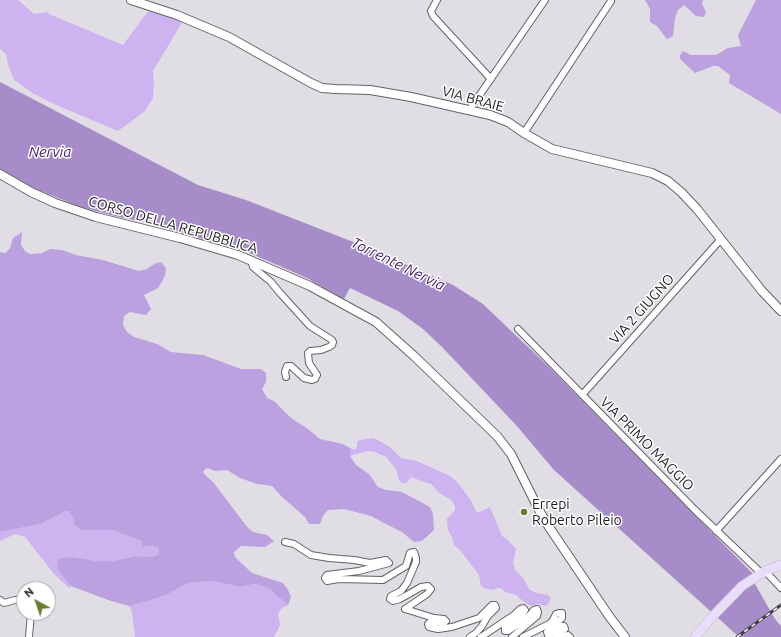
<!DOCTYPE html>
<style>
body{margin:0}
#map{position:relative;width:781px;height:637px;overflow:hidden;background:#e0dee4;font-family:Ubuntu,sans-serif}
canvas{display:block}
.north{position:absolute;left:16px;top:581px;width:40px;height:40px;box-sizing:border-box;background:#fff;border:1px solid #a5a4a5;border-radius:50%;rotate:320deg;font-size:11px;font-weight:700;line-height:16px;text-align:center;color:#1d1c1f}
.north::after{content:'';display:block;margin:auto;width:14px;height:18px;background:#677d2e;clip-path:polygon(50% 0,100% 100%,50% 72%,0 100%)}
</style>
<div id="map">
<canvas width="781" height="637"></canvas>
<div class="north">N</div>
</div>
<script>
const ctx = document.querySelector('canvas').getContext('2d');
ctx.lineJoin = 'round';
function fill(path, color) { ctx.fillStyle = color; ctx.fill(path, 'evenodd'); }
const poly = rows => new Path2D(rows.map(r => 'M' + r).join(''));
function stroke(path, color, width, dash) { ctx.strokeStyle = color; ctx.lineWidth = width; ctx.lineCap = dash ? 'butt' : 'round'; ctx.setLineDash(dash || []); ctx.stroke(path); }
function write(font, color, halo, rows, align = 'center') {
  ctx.font = font + ' Ubuntu,sans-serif'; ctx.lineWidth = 3; ctx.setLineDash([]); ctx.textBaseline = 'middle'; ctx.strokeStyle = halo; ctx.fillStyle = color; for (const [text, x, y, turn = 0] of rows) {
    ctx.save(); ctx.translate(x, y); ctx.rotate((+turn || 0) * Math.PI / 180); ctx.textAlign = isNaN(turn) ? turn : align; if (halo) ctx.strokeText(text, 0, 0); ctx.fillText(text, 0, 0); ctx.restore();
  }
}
const green = poly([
 [0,0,18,0,34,14,48,12,49,14,123,45,149,10,183,21,153,71,154,83,153,98,144,112,118,131,56,105,34,94,14,80,7,61,7,55,0,49],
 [372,438,376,439,390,447,401,458,417,461,450,476,456,481,461,487,470,499,477,513,490,507,502,536,508,540,516,549,513,563,515,570,524,579,529,589,536,593,548,595,551,598,548,604,545,606,538,604,531,606,524,602,516,595,505,592,502,589,499,588,491,590,484,588,481,586,479,575,460,550,454,545,452,537,448,530,447,519,455,510,455,506,451,500,439,493,431,484,424,482,411,477,406,483,402,483,399,480,396,469,386,457,375,452,367,451,350,456,350,448,355,450,357,446,357,442,360,440],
 [66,511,69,511,73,518,75,526,82,530,112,530,141,541,143,547,151,546,158,547,159,554,152,557,136,556,112,561,97,561,73,557,61,574,71,586,69,588,54,574,25,537,15,534,0,541,0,532,40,524],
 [211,581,242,587,249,585,257,584,271,590,283,599,288,605,282,608,278,613,280,625,274,637,135,637,132,612,129,606,164,596,189,583]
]);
const forest = poly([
 [645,0,703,0,702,4,706,12,704,17,696,16,684,5,678,10,675,18,673,36,667,39,657,26,650,22,650,9],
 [756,0,781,0,781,114,729,83,730,75,718,66,713,66,695,73,680,59,680,55,683,51,691,55,716,55,728,48,741,46,738,35],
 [22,232,21,245,25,251,30,254,42,253,50,249,62,250,76,255,103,260,139,271,147,269,154,264,161,262,166,268,165,275,162,282,158,288,144,295,151,309,146,315,130,312,124,316,123,325,127,332,134,337,157,344,171,352,203,355,241,369,261,369,266,373,266,382,262,389,267,398,274,401,291,418,308,429,320,439,343,444,350,448,350,456,356,465,369,474,378,487,386,490,402,492,430,507,433,514,434,530,422,541,414,542,402,532,384,523,371,516,344,509,328,510,323,516,320,524,309,524,305,517,282,497,272,486,257,484,240,478,227,470,215,471,208,468,205,469,203,472,205,475,213,482,248,528,253,532,267,535,274,541,265,547,241,546,234,552,235,557,252,573,283,583,288,590,291,597,288,605,271,590,257,584,249,585,242,587,211,581,189,583,164,596,129,606,108,600,71,586,61,574,57,567,58,559,73,557,97,561,112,561,136,556,152,557,159,554,158,547,151,546,143,547,141,541,112,530,82,530,75,526,73,518,69,511,66,511,40,524,0,532,0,252,5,253,10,248,13,238]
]);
const water = poly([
 [0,82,198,185,246,200,361,245,453,285,483,304,553,371,752,573,755,584,775,619,781,626,781,637,739,637,554,470,516,425,442,347,423,329,398,311,350,288,344,299,307,278,245,251,149,223,115,216,81,207,33,188,0,170]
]);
const street = poly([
 [437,0,431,11,433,16,491,79],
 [470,109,545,0],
 [524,133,611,1],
 [251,260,253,267,271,282,280,293,310,326,332,340,333,342,332,345,329,347,321,350,310,351,308,353,309,363,317,375,315,379,312,380,304,378,291,366,287,366,285,372,286,377],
 [518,329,694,509,761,573],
 [582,395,721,239],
 [716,531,781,459],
 [285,542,294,544,311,555,329,558,354,560,370,563,386,560,389,563,359,571,327,575,325,578,327,581,339,579,383,580,406,566,410,553,414,552,416,558,416,562,407,583,401,591,391,596,390,599,393,601,400,599,421,587,428,586,431,589,427,594,405,609],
 [765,571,781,588],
 [0,600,4,603,15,600,24,599],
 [405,609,434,618,444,619,446,621,444,623,430,622,428,624,429,627,438,629,452,627,479,618,492,605,495,605,496,608,487,617,482,626,476,633,470,637],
 [29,637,31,613],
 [481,637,514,615,520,609,523,608,525,610,523,614,505,627,505,631,508,631,520,623,529,616,534,610,537,609,538,612,537,616,512,637],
 [523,637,549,624,553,620,556,614,559,613,562,613,562,618,547,632,548,635,551,635,562,626,564,626,565,629,557,637],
 [564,637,568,635,570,637]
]);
const secondary = poly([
 [131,0,177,15,229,37,311,83,322,88,335,89,370,90,411,97,490,115,508,122,524,133,552,149,652,173,668,181,681,192,697,209,762,291,781,311],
 [0,174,31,192,55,203,96,217,180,238,238,255,310,286,376,322,414,356,497,436,511,454,539,510,549,527,609,616,625,637]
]);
const primary = poly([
 [695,637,711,618,742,586,765,571,781,565]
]);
const rail = poly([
 [737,637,781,605]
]);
const markers = [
 [524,512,4,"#677d2e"]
];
const streetNames = [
 ["VIA BRAIE",473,99,15],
 ["CORSO DELLA REPUBBLICA",173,225,16],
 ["VIA 2 GIUGNO",642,309,-48],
 ["VIA PRIMO MAGGIO",647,444,45]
];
const poiNames = [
 ["Errepi",532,504],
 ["Roberto Pileio",532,520]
];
const waterNames = [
 ["Nervia",50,152],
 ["Torrente Nervia",398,264,26]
];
fill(green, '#cdb4f1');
fill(forest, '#bba1e0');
fill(water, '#a68dca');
stroke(street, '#646267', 8);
stroke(secondary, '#646267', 10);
stroke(primary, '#bbbbbc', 10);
stroke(street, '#fff', 6);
stroke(secondary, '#fff', 8);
stroke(primary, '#e8ddfa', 9);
stroke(rail, '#403f42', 3);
stroke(rail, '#fff', 1.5, [4.5]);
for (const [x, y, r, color] of markers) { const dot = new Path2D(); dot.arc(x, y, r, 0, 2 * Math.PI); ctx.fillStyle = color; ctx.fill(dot); stroke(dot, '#fff', 1.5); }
write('14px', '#1d1c1f', '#fff', streetNames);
write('14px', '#1d1c1f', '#fff', poiNames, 'left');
write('italic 15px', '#46226b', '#fff', waterNames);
</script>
